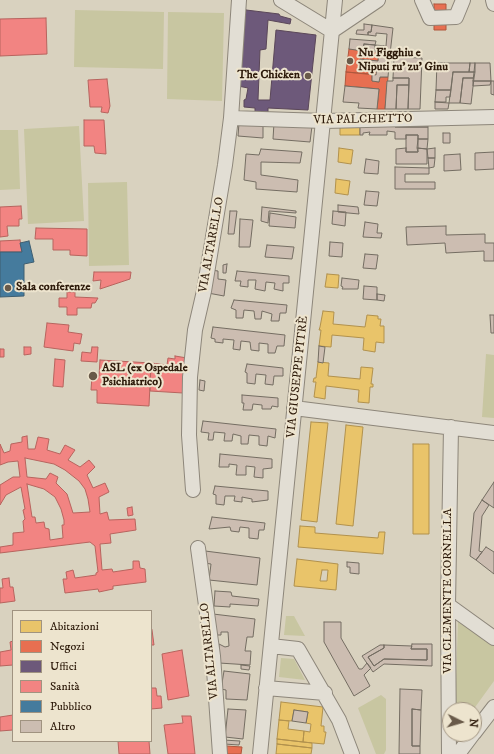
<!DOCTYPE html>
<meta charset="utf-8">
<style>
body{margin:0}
#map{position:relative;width:494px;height:754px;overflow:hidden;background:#d9d2bf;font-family:"IM FELL DW Pica",serif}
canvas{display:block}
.legend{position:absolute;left:12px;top:610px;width:140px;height:132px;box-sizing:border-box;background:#ede4ce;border:1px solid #a09380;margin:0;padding:5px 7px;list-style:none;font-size:12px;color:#2d1a0a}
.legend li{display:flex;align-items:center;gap:8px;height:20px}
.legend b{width:20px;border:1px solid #a09380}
.north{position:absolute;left:442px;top:702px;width:40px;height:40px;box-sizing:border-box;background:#ede4ce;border:1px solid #a09380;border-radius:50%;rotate:95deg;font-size:11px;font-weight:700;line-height:16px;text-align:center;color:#2d1a0a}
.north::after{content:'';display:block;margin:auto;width:14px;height:18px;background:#695a49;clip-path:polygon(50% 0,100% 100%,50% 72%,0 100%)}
</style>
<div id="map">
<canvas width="494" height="754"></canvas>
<ul class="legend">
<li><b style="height:11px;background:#e9c46a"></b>Abitazioni</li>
<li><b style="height:11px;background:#e76f51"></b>Negozi</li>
<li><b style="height:11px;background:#6d597a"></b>Uffici</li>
<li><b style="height:11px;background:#f28482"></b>Sanità</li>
<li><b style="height:11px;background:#457b9d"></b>Pubblico</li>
<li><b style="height:11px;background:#ccbdb1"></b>Altro</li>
</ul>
<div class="north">N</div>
</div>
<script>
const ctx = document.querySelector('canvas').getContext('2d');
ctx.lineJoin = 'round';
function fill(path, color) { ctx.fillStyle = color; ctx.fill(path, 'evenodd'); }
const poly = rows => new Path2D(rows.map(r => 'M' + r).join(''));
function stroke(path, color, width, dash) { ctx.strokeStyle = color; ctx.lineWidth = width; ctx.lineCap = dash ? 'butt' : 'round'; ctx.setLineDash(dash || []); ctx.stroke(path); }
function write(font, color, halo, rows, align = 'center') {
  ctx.font = font + ' "IM FELL DW Pica",serif'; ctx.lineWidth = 4; ctx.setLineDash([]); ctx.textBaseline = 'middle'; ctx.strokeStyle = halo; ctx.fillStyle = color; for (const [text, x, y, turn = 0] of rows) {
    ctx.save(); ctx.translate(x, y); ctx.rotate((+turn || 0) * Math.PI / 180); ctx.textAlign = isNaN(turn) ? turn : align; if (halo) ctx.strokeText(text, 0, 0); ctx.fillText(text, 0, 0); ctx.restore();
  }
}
const green = poly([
 [75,10,164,12,163,69,74,67],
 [168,12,224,13,222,101,167,99],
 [79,126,84,221,28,224,24,129],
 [0,130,18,130,20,189,0,190],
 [127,182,129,265,89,266,88,183],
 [486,354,494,355,494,418,482,417],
 [286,616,294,616,305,636,284,635],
 [458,620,494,645,494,681,473,710,455,710],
 [281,658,294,659,305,680,279,677],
 [381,695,386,699,386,750,384,754,376,754,358,708]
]);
const homes = poly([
 [360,123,360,135,340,135,340,125,360,123],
 [339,148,353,150,351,164,338,162,339,148],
 [336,179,350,181,348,195,335,193,336,179],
 [327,274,339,275,338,288,325,287,327,274],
 [323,311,334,312,333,324,365,327,367,315,378,316,378,319,381,319,380,326,384,326,384,343,376,342,375,352,363,350,364,338,332,335,331,347,319,346,321,330,319,330,320,327,323,311],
 [318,362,329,363,328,376,360,379,361,367,373,368,371,384,373,384,373,387,370,387,369,403,358,402,359,390,326,386,325,399,314,397,316,382,313,382,314,378,316,378,318,362],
 [311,422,328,423,317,522,301,520,311,422],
 [346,425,363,427,353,526,336,524,346,425],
 [413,444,429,444,429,534,413,534,413,444],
 [300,526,315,527,315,533,378,538,379,532,385,532,383,554,298,547,300,526],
 [297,559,338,564,336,590,294,586,297,559],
 [322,570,328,570,327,581,320,581,322,570],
 [281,702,323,707,321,726,324,726,324,732,326,732,324,744,303,742,304,731,310,732,311,724,306,723,308,712,294,710,292,721,279,720,281,702],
 [279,720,289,721,288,729,304,731,303,742,277,739,279,720],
 [277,739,312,743,312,748,277,744,277,739],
 [277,744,312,748,311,754,276,754,277,744]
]);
const shops = poly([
 [434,4,446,4,446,30,434,30,434,4],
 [349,49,379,52,378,61,360,59,359,65,377,67,376,75,346,72,349,49],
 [346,72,372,74,372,81,379,82,380,77,388,77,385,109,377,109,379,89,345,86,346,72],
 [226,746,242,747,241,754,226,754,226,746]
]);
const offices = poly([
 [246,10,279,14,280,16,291,19,290,24,268,20,266,49,260,50,258,100,270,100,276,30,316,35,308,110,268,108,268,114,255,112,255,108,244,107,244,100,246,99,248,88,238,86,242,25,246,10]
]);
const health = poly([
 [46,18,47,54,0,56,0,19,46,18],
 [107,79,110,106,108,113,101,112,102,107,90,107,88,80,107,79],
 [84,120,104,120,106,154,95,153,94,146,84,146,84,120],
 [21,206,22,219,19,219,19,226,7,226,8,236,0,237,0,207,21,206],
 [36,228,87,229,87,256,70,255,70,250,53,250,53,239,35,239,36,228],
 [20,240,22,252,0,252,0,241,20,240],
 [94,272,131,272,130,279,100,289,101,280,93,281,94,272],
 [67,292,75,292,75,297,98,298,95,303,92,303,91,308,77,308,77,315,67,315,67,307,59,307,59,298,67,298,67,292],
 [47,323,69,325,68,332,82,334,80,344,74,343,73,351,44,347,47,323],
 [24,347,31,347,31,354,24,355,24,347],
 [92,347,98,347,97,362,81,361,82,352,91,353,92,347],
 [0,349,4,349,4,357,0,357,0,349],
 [175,356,187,358,183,393,150,391,151,363,167,365,168,358,175,359,175,356],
 [55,359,65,360,63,387,53,386,55,359],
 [100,360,151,363,149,406,97,403,97,390,91,390,92,376,99,376,100,360],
 [27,436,28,449,35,449,38,437,49,439,47,450,60,454,65,445,75,450,68,460,80,467,89,460,95,467,87,475,93,488,105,483,109,492,99,497,100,514,107,512,109,520,135,519,136,530,110,534,111,543,100,544,102,570,112,569,113,572,133,569,133,561,139,561,140,568,145,569,146,582,113,586,113,589,99,592,98,589,65,593,63,579,67,579,66,572,73,570,75,578,96,575,96,573,98,572,95,546,90,542,0,553,0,547,13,545,13,533,24,532,23,521,25,519,23,510,25,509,21,487,6,495,0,505,0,485,13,477,20,477,18,461,8,462,0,465,0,444,4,453,10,451,11,444,22,442,22,437,27,436],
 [25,458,54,464,65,470,79,481,85,489,88,499,90,512,73,513,67,494,56,483,58,477,50,473,46,479,27,477,25,458],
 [27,484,44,489,55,497,61,509,64,520,64,525,62,525,63,538,50,540,49,529,45,528,44,522,36,523,35,517,32,517,27,484],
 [132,507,133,515,128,516,127,508,132,507],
 [9,578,10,587,13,587,15,601,0,603,0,588,3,588,2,579,9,578],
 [152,630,154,645,151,645,151,631,152,630],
 [13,641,13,665,0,666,0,652,11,650,10,642,13,641],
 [182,650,189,696,168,700,162,654,182,650],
 [151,688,156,688,157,696,161,696,162,708,151,709,151,688],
 [13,715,13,730,0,731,0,717,13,715],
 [182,716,191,716,195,754,168,754,164,725,183,723,182,716],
 [118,741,149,741,150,754,119,754,118,741]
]);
const public = poly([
 [29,241,34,262,24,264,24,296,0,297,0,252,22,252,20,243,29,241]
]);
const building = poly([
 [364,24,372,25,371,32,368,32,368,35,356,34,357,30,364,30,364,24],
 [372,25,393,28,390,54,375,52,375,45,386,46,387,34,376,33,376,36,368,35,368,32,371,32,372,25],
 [350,39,376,41,375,45,364,44,363,51,349,49,350,39],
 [364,44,375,45,375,52,363,51,364,44],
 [379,52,390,54,388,77,380,77,379,82,372,81,372,74,376,75,377,67,359,65,360,59,378,61,379,52],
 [394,57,422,58,420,109,408,109,409,78,393,78,394,57],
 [437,63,470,63,469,72,453,72,451,90,436,90,437,63],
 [470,63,475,63,475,72,469,72,470,63],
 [475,63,490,63,491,81,473,81,475,63],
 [453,72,475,72,474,78,463,78,460,103,449,103,453,72],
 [393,78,409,78,409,85,397,85,396,109,385,109,387,81,393,81,393,78],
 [463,78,474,78,471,104,460,103,463,78],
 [473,81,491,81,490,85,473,86,473,81],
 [491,81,494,81,494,95,491,94,491,81],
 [397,85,409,85,408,109,396,109,397,85],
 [345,86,379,89,377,109,358,108,359,103,343,102,345,86],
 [436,90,451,90,450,97,446,97,446,102,435,102,436,90],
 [435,102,449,103,448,109,435,109,435,102],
 [239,123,263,125,263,138,238,136,239,123],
 [274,123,312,126,310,142,273,139,274,123],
 [360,123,395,123,395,127,428,127,428,139,418,139,418,135,406,135,406,139,395,139,395,132,387,131,387,135,369,135,370,132,363,133,363,135,360,135,360,123],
 [395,123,428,123,428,127,395,127,395,123],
 [443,133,450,133,450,143,443,143,443,133],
 [406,135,418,135,418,152,406,152,406,135],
 [418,139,428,139,427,149,417,148,418,139],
 [406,148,406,152,418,152,417,148,427,149,427,164,396,164,396,149,406,148],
 [435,148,435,158,428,158,427,149,435,148],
 [261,149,302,152,300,163,261,162,261,175,298,180,297,192,256,189,256,182,244,180,246,154,259,155,261,149],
 [494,152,494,169,475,170,475,153,494,152],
 [460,154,461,170,444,171,444,155,460,154],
 [428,158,435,158,434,167,429,168,428,158],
 [366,159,379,161,378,174,364,173,366,159],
 [395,167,429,168,429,174,405,174,405,182,435,182,435,189,395,189,395,167],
 [366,191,379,192,377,206,364,205,366,191],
 [338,205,358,207,359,214,338,212,338,205],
 [262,207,296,211,296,213,269,211,268,223,261,221,262,207],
 [230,211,237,211,234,234,228,234,230,211],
 [333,211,346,212,345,226,332,224,333,211],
 [270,213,296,217,295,228,269,226,270,213],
 [240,219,253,220,250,247,239,247,240,219],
 [365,222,378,224,377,233,382,233,381,238,363,237,365,222],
 [446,226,446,235,485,234,485,243,494,243,494,261,484,261,484,251,446,253,445,243,407,245,406,227,446,226],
 [330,242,343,243,342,257,329,256,330,242],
 [267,245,294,247,292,259,265,257,267,245],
 [365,254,378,255,376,269,363,268,365,254],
 [227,264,226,273,223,273,223,265,227,264],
 [211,270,218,271,218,279,226,280,224,296,208,293,211,270],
 [237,271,289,276,289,283,283,283,283,291,274,289,275,283,266,282,265,291,255,289,256,280,248,280,248,287,240,286,241,281,235,281,237,271],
 [342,278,359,280,358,289,342,289,343,287,341,286,342,278],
 [364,286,377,287,377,300,363,299,364,286],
 [377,294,385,295,384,301,377,300,377,294],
 [234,300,287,305,286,313,280,313,279,321,271,321,272,314,262,311,261,319,255,319,254,311,244,310,243,318,236,318,236,310,231,308,234,300],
 [490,315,494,315,494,333,491,333,490,315],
 [213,327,285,335,284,346,277,346,275,353,268,353,268,344,259,343,259,351,251,350,250,342,241,341,240,350,233,349,234,340,223,339,223,343,215,342,215,339,211,338,213,327],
 [319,346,325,347,323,363,318,362,319,346],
 [247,364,283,368,283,376,274,376,273,385,265,384,266,375,256,374,255,384,247,383,247,373,245,372,247,364],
 [200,380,205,381,204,391,199,390,200,380],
 [242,395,278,398,278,407,272,406,271,409,262,409,262,405,253,404,252,410,243,410,244,403,242,403,242,395],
 [203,421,276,429,275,438,268,436,267,446,259,445,259,436,249,435,248,444,241,444,241,436,233,434,232,441,224,441,225,433,214,432,213,440,208,440,209,433,201,432,203,421],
 [220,454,272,459,272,468,263,469,263,478,254,477,255,467,246,466,246,475,236,475,237,465,229,464,229,467,219,467,220,454],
 [494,482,494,508,482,500,494,482],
 [215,486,268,491,268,500,252,502,252,499,242,497,242,502,234,501,235,496,225,496,224,505,216,504,216,495,213,494,215,486],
 [482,500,489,505,482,516,479,551,482,552,476,560,470,556,474,513,482,500],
 [212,517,265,523,264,530,259,530,258,539,249,538,249,528,240,527,239,532,231,531,230,527,209,529,212,517],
 [486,547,494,552,494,574,476,560,486,547],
 [205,551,260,558,257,585,209,580,211,564,204,563,205,551],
 [347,562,359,563,359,574,350,573,350,567,347,567,347,562],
 [215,591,231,592,232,596,259,599,258,606,230,604,230,607,214,606,215,591],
 [213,614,255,619,253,637,247,637,245,651,251,651,250,665,219,663,219,644,225,647,229,646,228,632,221,632,221,635,214,635,213,614],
 [324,622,341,622,341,638,359,669,362,669,367,663,371,668,364,675,370,686,354,696,324,642,324,622],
 [412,644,432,644,432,666,384,664,373,672,362,656,380,645,384,645,384,648,368,657,374,666,384,659,427,660,427,649,411,649,412,644],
 [384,645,412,646,411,649,427,649,427,660,384,659,374,666,368,657,384,648,384,645],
 [241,665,250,666,249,670,241,669,241,665],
 [224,671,250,674,247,700,226,699,226,690,221,689,224,671],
 [400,689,422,690,421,710,412,709,412,746,420,746,420,754,399,754,400,689],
 [228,709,246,710,243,739,225,737,228,709],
 [412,709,421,710,420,746,412,746,412,709],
 [294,710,308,712,306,723,292,721,294,710],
 [223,740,240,741,239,745,224,744,223,740]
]);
const minor = poly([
 [281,0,332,31],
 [422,0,430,18,456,17,463,0],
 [493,0,494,4],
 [332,31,378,0],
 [231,118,324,121,494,117],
 [294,408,494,433],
 [193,490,189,435,190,377,195,330,204,291,225,165,231,118,239,0],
 [198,548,213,656,220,754],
 [448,605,494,638],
 [271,646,298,649,339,720,352,754],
 [266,688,325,693],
 [474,733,494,707],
 [260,754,335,0],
 [449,754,448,605,451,427],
 [458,754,473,734]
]);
const markers = [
 [350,61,4,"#695a49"],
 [308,76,4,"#695a49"],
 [8,288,4,"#695a49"],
 [93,376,5,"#695a49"]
];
const poiNames = [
 ["Nu Figghiu e",358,54],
 ["Niputi ru' zu' Ginu",358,68],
 ["The Chicken",300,76,"right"],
 ["Sala conferenze",16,288],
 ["ASL (ex Ospedale",102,369],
 ["Psichiatrico)",102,383]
];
const streetNames = [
 ["VIA PALCHETTO",363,120,-1],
 ["VIA ALTARELLO",212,245,-80],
 ["VIA GIUSEPPE PITRÈ",298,377,-84],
 ["VIA CLEMENTE CORNELLA",449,591,-90],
 ["VIA ALTARELLO",210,651,-96]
];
fill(green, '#c8c6a1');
fill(homes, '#e9c46a');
stroke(homes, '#b1914d', 1);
fill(shops, '#e76f51');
stroke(shops, '#af563c', 1);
fill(offices, '#6d597a');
stroke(offices, '#5a4658', 1);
fill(health, '#f28482');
stroke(health, '#b7645e', 1);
fill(public, '#457b9d');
stroke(public, '#3e5e71', 1);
fill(building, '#ccbdb1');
stroke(building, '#746d62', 1);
stroke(minor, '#8d867a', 16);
stroke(minor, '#e2ded4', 14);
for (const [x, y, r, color] of markers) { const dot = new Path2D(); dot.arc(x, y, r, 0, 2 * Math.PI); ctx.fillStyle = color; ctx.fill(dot); stroke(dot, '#ede4ce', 1.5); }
write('bold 12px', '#2d1a0a', '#ede4ce', poiNames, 'left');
write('12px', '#2d1a0a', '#ede4ce', streetNames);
</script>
